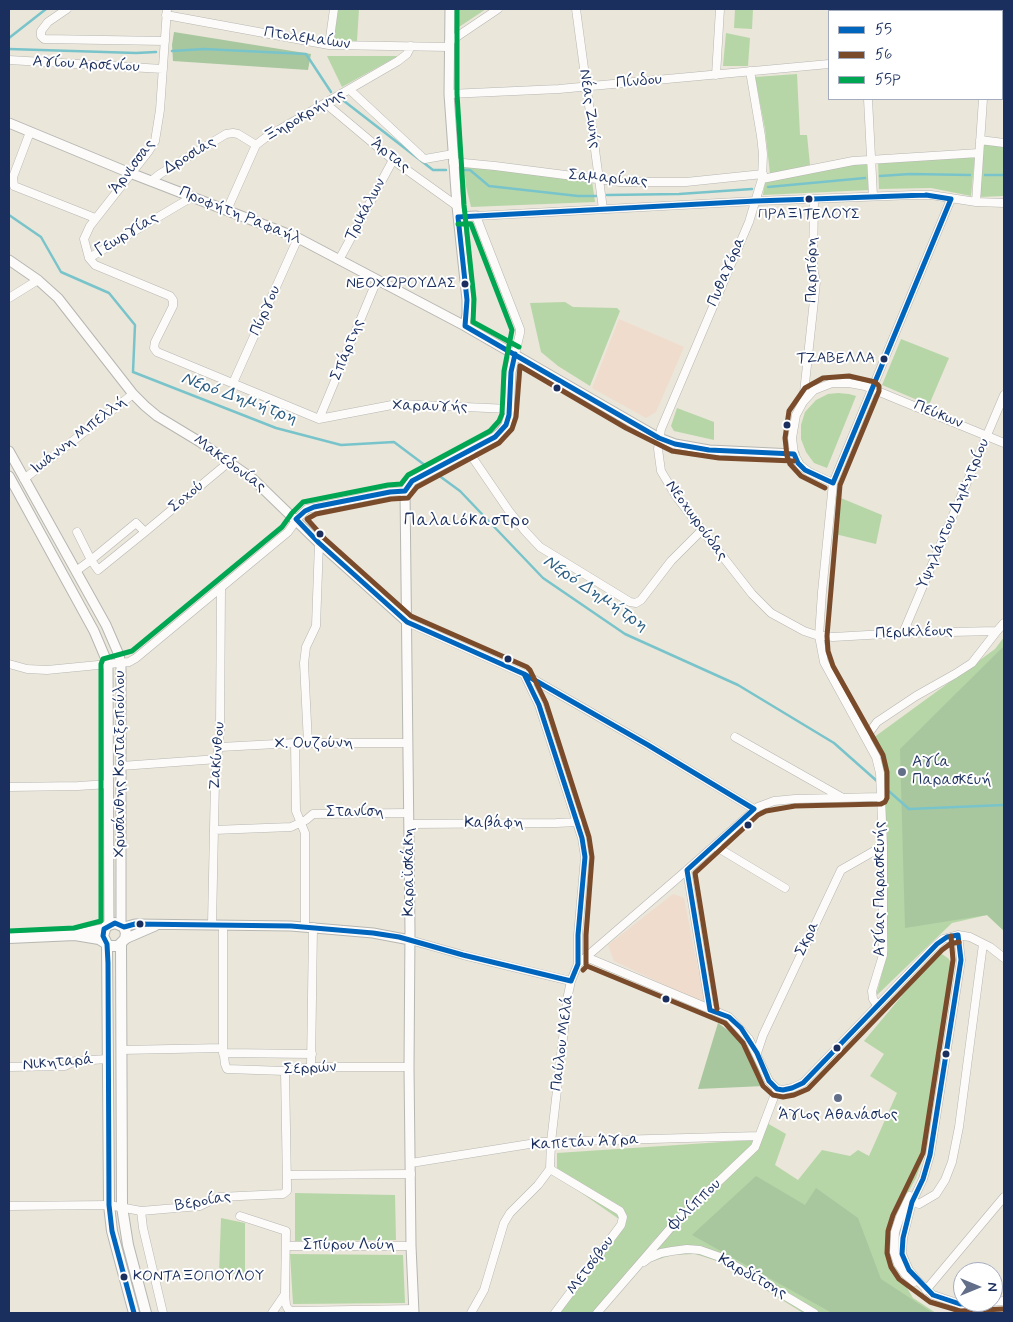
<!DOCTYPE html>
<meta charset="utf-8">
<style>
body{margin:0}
#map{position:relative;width:1013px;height:1322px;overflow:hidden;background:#eae6da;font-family:Mynerve,sans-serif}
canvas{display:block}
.frame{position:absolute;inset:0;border:10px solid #1b2f5e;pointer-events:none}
.legend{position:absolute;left:828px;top:10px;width:175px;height:90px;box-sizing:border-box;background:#fff;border:1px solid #a4acbf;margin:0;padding:6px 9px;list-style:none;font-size:15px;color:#1b2f5e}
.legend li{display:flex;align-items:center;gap:10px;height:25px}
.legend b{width:25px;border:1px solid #a4acbf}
.north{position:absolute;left:953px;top:1262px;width:50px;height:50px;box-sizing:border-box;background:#fff;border:1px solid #a4acbf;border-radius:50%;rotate:90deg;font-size:14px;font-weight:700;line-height:20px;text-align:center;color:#1b2f5e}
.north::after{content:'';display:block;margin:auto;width:18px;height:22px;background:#636f89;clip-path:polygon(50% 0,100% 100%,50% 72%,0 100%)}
</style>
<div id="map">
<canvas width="1013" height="1322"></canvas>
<div class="frame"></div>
<ul class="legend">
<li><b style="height:6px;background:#0065bd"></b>55</li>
<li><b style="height:6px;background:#7a4b2a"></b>56</li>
<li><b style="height:6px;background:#00a651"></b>55Ρ</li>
</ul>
<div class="north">N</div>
</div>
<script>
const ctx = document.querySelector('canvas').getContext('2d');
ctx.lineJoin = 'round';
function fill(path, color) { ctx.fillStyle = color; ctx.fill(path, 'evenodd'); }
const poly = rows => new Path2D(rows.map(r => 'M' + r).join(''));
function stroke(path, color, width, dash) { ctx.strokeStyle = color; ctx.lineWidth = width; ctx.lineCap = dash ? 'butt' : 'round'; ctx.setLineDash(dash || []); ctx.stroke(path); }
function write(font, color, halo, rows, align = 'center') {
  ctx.font = font + ' Mynerve,sans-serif'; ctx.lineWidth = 4; ctx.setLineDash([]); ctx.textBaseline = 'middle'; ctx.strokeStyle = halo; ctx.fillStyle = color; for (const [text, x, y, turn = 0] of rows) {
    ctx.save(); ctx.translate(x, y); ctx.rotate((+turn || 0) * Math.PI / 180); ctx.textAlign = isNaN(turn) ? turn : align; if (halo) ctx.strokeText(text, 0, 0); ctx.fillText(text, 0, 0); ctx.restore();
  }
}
const built = poly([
 [619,319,684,347,656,412,646,418,592,388],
 [673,894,684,898,705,1004,614,961,608,945]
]);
const green = poly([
 [338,9,359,9,357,41,334,40],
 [459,9,486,9,459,27],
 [735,9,753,9,752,29,734,28],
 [726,33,750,38,748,66,723,66],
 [327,56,398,56,342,87],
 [797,74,800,135,807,135,810,165,770,174,765,129,755,77],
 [984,144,1004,146,1004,196,980,197],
 [975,156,971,196,931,188,879,189,878,161],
 [867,162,869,190,763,195,765,182],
 [464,166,592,181,595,202,471,207,466,186],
 [565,302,573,307,617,308,620,311,590,386,558,366,541,352,530,303],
 [901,339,949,358,929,405,882,385],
 [838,393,849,394,856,396,827,468,814,463,806,452,801,439,801,425,805,412,816,400,828,394],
 [677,408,714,422,714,440,674,431,671,426],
 [836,496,882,515,876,544,835,534],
 [1004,637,1004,931,987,915,952,923,876,996,888,950,881,757,873,738,995,649],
 [942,954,949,959,953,969,925,1153,916,1178,889,1227,890,1259,913,1298,936,1313,803,1313,742,1275,717,1261,695,1254,672,1255,629,1269,597,1313,559,1313,626,1224,557,1176,557,1153,752,1140,759,1136,747,1160,754,1153,767,1123,786,1134,775,1165,798,1180,822,1150,850,1156,858,1150,869,1156,897,1093,870,1076,884,1054,864,1041,931,961],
 [733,1172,723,1183,645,1252,652,1242,672,1223],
 [295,1193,395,1195,396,1240,295,1241],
 [221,1218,245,1223,245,1274,219,1274],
 [290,1254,403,1255,405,1303,293,1304]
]);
const forest = poly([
 [174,32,311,54,308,70,173,61,172,45],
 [1004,646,1004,931,987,915,905,928,900,749],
 [718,1023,745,1043,757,1063,764,1086,698,1089],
 [756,1176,805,1205,816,1188,858,1218,881,1279,933,1313,832,1313,692,1235]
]);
const stream = poly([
 [9,38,46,9],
 [9,49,136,53,156,52],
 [172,51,204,49,306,54,331,92],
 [344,101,433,170,446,170],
 [462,170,470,170,489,186,578,196,597,196],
 [985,175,1004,175],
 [880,176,910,174,970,175],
 [768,187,865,178],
 [607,195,679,194,752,189],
 [9,215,41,237,61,272,109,293,135,325,133,372,276,428,341,445,394,442,430,469],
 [434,472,460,491,543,578,625,634,738,685,834,743,878,782],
 [883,786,909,809,1004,805]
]);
const minor = poly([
 [67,9,48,22,41,31,41,36,44,39,165,41],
 [167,9,160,110,155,141,148,152,90,226,84,239,89,258,95,265,170,296,173,300,173,306,155,342,154,348,157,352,319,419,397,404,510,409],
 [576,9,603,209],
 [869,11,869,9],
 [953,11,954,9],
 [166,15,329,45,449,47],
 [449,42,498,9],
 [329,45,334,9],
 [1002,49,1004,48],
 [9,60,163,69],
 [750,71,761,136,763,154,762,179,749,222,661,429,658,449,661,471,676,496,702,530,752,594,771,613,804,631,816,635,833,637,903,633,997,631,1004,623],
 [716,75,720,9],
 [350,90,422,157,425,159,453,154],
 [449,94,559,89,829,64],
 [868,99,873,196],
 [325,103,393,160,457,206],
 [30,132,13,177,14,186,95,218],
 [980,140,1004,143],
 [453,162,495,166,620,182,686,182,763,174],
 [762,179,853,161,979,153],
 [151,181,160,174,226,134,233,133,238,134,256,145],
 [976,202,983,99],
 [227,210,256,145,265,138,398,61,407,54,411,46],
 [89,258,192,197],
 [339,260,393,160],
 [9,298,38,280],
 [515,354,520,333,520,329,476,216,756,201,914,195,931,195,976,202,1004,203],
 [233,383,298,238],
 [803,402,816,282,813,267,814,199],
 [319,419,377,280],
 [468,451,509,511,525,531,540,547,630,602,636,603,641,600,671,561,702,530],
 [24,479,133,394],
 [833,483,809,472,800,465,794,454,792,438,796,415,803,402,814,390,832,383,849,383,865,386,1004,443],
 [145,532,136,523,91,560,98,570,145,532,229,462],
 [76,571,91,560,77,532],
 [407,622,524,674,648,745,754,809],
 [903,633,1004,395],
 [9,664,27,669,47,670,129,662,136,658,288,532,298,518,307,509,390,492,405,491],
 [524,674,539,705,582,838,585,857,578,935,578,964],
 [735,737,841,797],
 [866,737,877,722,916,696,955,674,972,663,997,631],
 [295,743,296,811,305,833,305,927],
 [308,743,304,663,306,647,316,626,319,543],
 [220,747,295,743,408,743],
 [121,766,218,759],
 [9,787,78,786,109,784],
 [410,824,556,823,578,822],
 [214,830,291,827,306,820,313,814,409,813],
 [715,846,785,888],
 [687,870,710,1010],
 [212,924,215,781,220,730,221,588],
 [223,925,223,1048,225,1064,227,1069,285,1071,311,1067,409,1067],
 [958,935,961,960,959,973,930,1155,923,1179,912,1202,903,1238,902,1254,909,1270,917,1280,933,1295,960,1304,1004,1301],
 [410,940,463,955,571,981],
 [586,957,729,1017,749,1039,769,1081,777,1089,783,1090,792,1088,803,1083,931,950,943,939,958,935,970,937,990,947,1004,958],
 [877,1005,873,999,872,991,883,955,883,846,880,773,876,757,824,662,819,636,822,592,833,483,951,199],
 [121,1050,223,1048],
 [223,1053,312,1054],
 [757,1053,763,1035,841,870,883,846],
 [9,1067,65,1066,75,1061,108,1059],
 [311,1067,313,927],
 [411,1163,542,1142,759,1136],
 [550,1169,620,1211,623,1217,621,1225,555,1313],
 [288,1175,411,1174],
 [910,1196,900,1217,895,1232,894,1252,898,1264,905,1274,914,1282],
 [910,1200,919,1204,936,1194,945,1180,952,1162,959,1127,983,944],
 [9,1206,109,1205,141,1211,200,1206,219,1197,283,1194,287,1191,287,1186,285,1071],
 [141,1211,143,1228,163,1313],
 [240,1216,286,1231,285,1294,286,1305,288,1309,292,1311,414,1309],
 [286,1246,411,1246],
 [644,1262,649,1258,661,1253,672,1251,687,1249,700,1250,720,1257,814,1313],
 [926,1290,1004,1197],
 [960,1304,965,1313],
 [272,1313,285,1294],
 [471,1313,484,1290,504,1223,510,1213,538,1185,550,1169,551,1142,568,995,571,981,578,964,687,870,758,807,774,801,795,799,880,797],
 [597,1313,674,1224,755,1147,777,1089]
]);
const tertiary = poly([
 [450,9,449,94,457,206,467,300,467,314,465,326],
 [9,123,125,171,298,238,465,326,659,438,675,444,709,450,794,454],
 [458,217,476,216],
 [9,260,38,280,58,298,133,394,145,406,157,416,200,442,253,479,319,543,407,622],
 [9,451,106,625,119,655,121,665,121,925],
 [9,476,94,631,108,664,109,925],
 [124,927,135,924,291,926,373,933,410,940],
 [125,939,155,926],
 [414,1313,411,1246,409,1067,410,931,405,491,412,481,495,437,501,432,506,425,509,415,511,372,515,354]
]);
const secondary = poly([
 [75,935,99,939,110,946,118,946,125,939,126,933,124,927,115,923,106,926,103,936,106,942],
 [9,938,75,935,104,929],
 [107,944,109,1205,112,1231,134,1313],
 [121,944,122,1207,128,1245,146,1313]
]);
const bus1 = poly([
 [926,195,951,199,833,483,805,470,798,463,794,454,709,450,675,444,659,438,465,326,467,300,458,217,756,201,926,195],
 [515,354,511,372,509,415,506,425,495,437,412,481,405,491,390,492,314,507,305,511,296,519,319,543,407,622,524,674,648,745,754,809,687,870,710,1010,729,1017,741,1028,757,1053,769,1081,777,1089,783,1090,792,1088,803,1083,937,944,947,937,958,935,961,960,930,1155,923,1179,912,1202,903,1238,902,1254,909,1270,933,1295,960,1304,989,1302],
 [134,1313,112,1231,109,1205,108,963,107,944,103,936,104,929,115,923,124,927,135,924,291,926,373,933,399,937,463,955,571,981,578,964,578,935,585,857,582,838,539,705,524,674]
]);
const bus2 = poly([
 [951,936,953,960,923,1153,893,1215,888,1231,887,1253,891,1267,899,1279,930,1302,960,1311,1004,1309],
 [586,964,586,935,592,857,589,837,546,703,530,670,527,667,411,616,324,538,307,519,316,514,391,499,408,498,417,487,499,443,512,429,516,417,520,366,626,428,672,451,719,458,794,461],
 [583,970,587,966,725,1023,743,1043,763,1086,773,1095,783,1097,794,1095,808,1089,942,950,950,944,959,942],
 [717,1009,695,873,758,815,766,811,795,806,881,804,885,802,887,798,887,772,883,755,833,666,828,651,827,636,840,485,879,391,879,386,875,382,849,376,823,378,805,388,789,411,785,438,787,456,790,464,801,476,825,488]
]);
const bus3 = poly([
 [457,9,457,94,464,205,474,299,473,322,519,347],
 [9,931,74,928,101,921,101,664,103,659,132,651,282,527,292,513,303,502,388,485,401,484,408,475,490,431,499,421,502,414,504,371,512,330,471,224,458,224]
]);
const markers = [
 [809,199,4.5,"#1b2f5e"],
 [465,284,4.5,"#1b2f5e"],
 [884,359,4.5,"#1b2f5e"],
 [557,388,4.5,"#1b2f5e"],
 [787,425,4.5,"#1b2f5e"],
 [320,534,4.5,"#1b2f5e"],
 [508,659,4.5,"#1b2f5e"],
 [902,772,5,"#636f89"],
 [748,825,4.5,"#1b2f5e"],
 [140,924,4.5,"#1b2f5e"],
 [666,999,4.5,"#1b2f5e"],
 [837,1048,4.5,"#1b2f5e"],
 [946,1054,4.5,"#1b2f5e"],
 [838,1098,5,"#636f89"],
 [124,1277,4.5,"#1b2f5e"]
];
const busNames = [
 ["ΠΡΑΞΙΤΕΛΟΥΣ",809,215,"center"],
 ["ΝΕΟΧΩΡΟΥΔΑΣ",456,284],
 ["ΤΖΑΒΕΛΛΑ",875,359],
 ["ΚΟΝΤΑΞΟΠΟΥΛΟΥ",133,1277,"left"]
];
const streetNames = [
 ["Πτολεμαίων",307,39,8],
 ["Αγίου Αρσενίου",86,65,3],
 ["Πίνδου",639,82,-5],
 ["Νέας Ζωής",589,109,82],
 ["Ξηροκρήνης",305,116,-30],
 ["Δροσιάς",190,156,-31],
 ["Άρτας",390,156,38],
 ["Άρνισσας",133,167,-53],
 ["Σαμαρίνας",608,179,5],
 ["Τρικάλων",366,210,-62],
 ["Προφήτη Ραφαήλ",240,216,22],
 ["Γεωργίας",127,235,-31],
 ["Παρπόρη",813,270,-90],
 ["Πυθαγόρα",727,272,-67],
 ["Πύργου",266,311,-66],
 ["Σπάρτης",348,350,-68],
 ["Χαραυγής",430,407,1],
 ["Πεύκων",938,415,22],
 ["Ιωάννη Μπελλή",79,436,-38],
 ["Μακεδονίας",229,464,36],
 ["Σοχού",187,497,-40],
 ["Υψηλάντου Δημητρίου",954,514,-67],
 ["Νεοχωρούδας",696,521,54],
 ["Περικλέους",914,633,-2],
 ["Χ. Ουζούνη",314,744,-1],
 ["Ζακύνθου",218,756,-86],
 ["Χρυσάνθης Κονταξοπούλου",121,764,-90],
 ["Στανίση",355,813],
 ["Καβάφη",494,824],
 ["Καραϊσκάκη",410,872,-90],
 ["Αγίας Παρασκευής",881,889,-90],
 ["Σκρα",808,939,-65],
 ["Παύλου Μελά",563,1043,-83],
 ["Νικηταρά",58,1063,-5],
 ["Σερρών",310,1069,-3],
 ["Καπετάν Άγρα",585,1143,-3],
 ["Βεροίας",203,1202,-10],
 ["Φιλίππου",695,1205,-44],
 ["Σπύρου Λούη",349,1246],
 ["Μετσόβου",591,1266,-54],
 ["Καρδίτσης",752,1277,29]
];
const poiNames = [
 ["Αγία",912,763],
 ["Παρασκευή",912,781],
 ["Άγιος Αθανάσιος",838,1116,"center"]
];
const waterNames = [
 ["Νερό Δημήτρη",239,399,20],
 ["Νερό Δημήτρη",595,594,34]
];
const neighbourhoodNames = [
 ["Παλαιόκαστρο",467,521]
];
fill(built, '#f0dccc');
fill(green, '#b7d6a7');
fill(forest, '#a8c79e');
stroke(stream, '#79c4cb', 2.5);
stroke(minor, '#b6b6b2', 9);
stroke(tertiary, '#b6b6b2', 11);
stroke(secondary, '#b6b6b2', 12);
stroke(minor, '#fcfbf9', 8);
stroke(tertiary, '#fcfbf9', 9);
stroke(secondary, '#fcfbf9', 10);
stroke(bus1, '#0065bd', 5);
stroke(bus2, '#7a4b2a', 5);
stroke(bus3, '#00a651', 5);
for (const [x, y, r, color] of markers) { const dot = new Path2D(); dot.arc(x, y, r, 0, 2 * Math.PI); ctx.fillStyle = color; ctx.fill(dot); stroke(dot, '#fff', 2); }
write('15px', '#1b2f5e', '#fff', busNames, 'right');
write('16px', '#1b2f5e', '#fff', streetNames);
write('16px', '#1b2f5e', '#fff', poiNames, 'left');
write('italic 18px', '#2b5e82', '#fff', waterNames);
ctx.letterSpacing = '1px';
write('18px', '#1b2f5e', '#fff', neighbourhoodNames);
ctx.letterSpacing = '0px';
</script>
